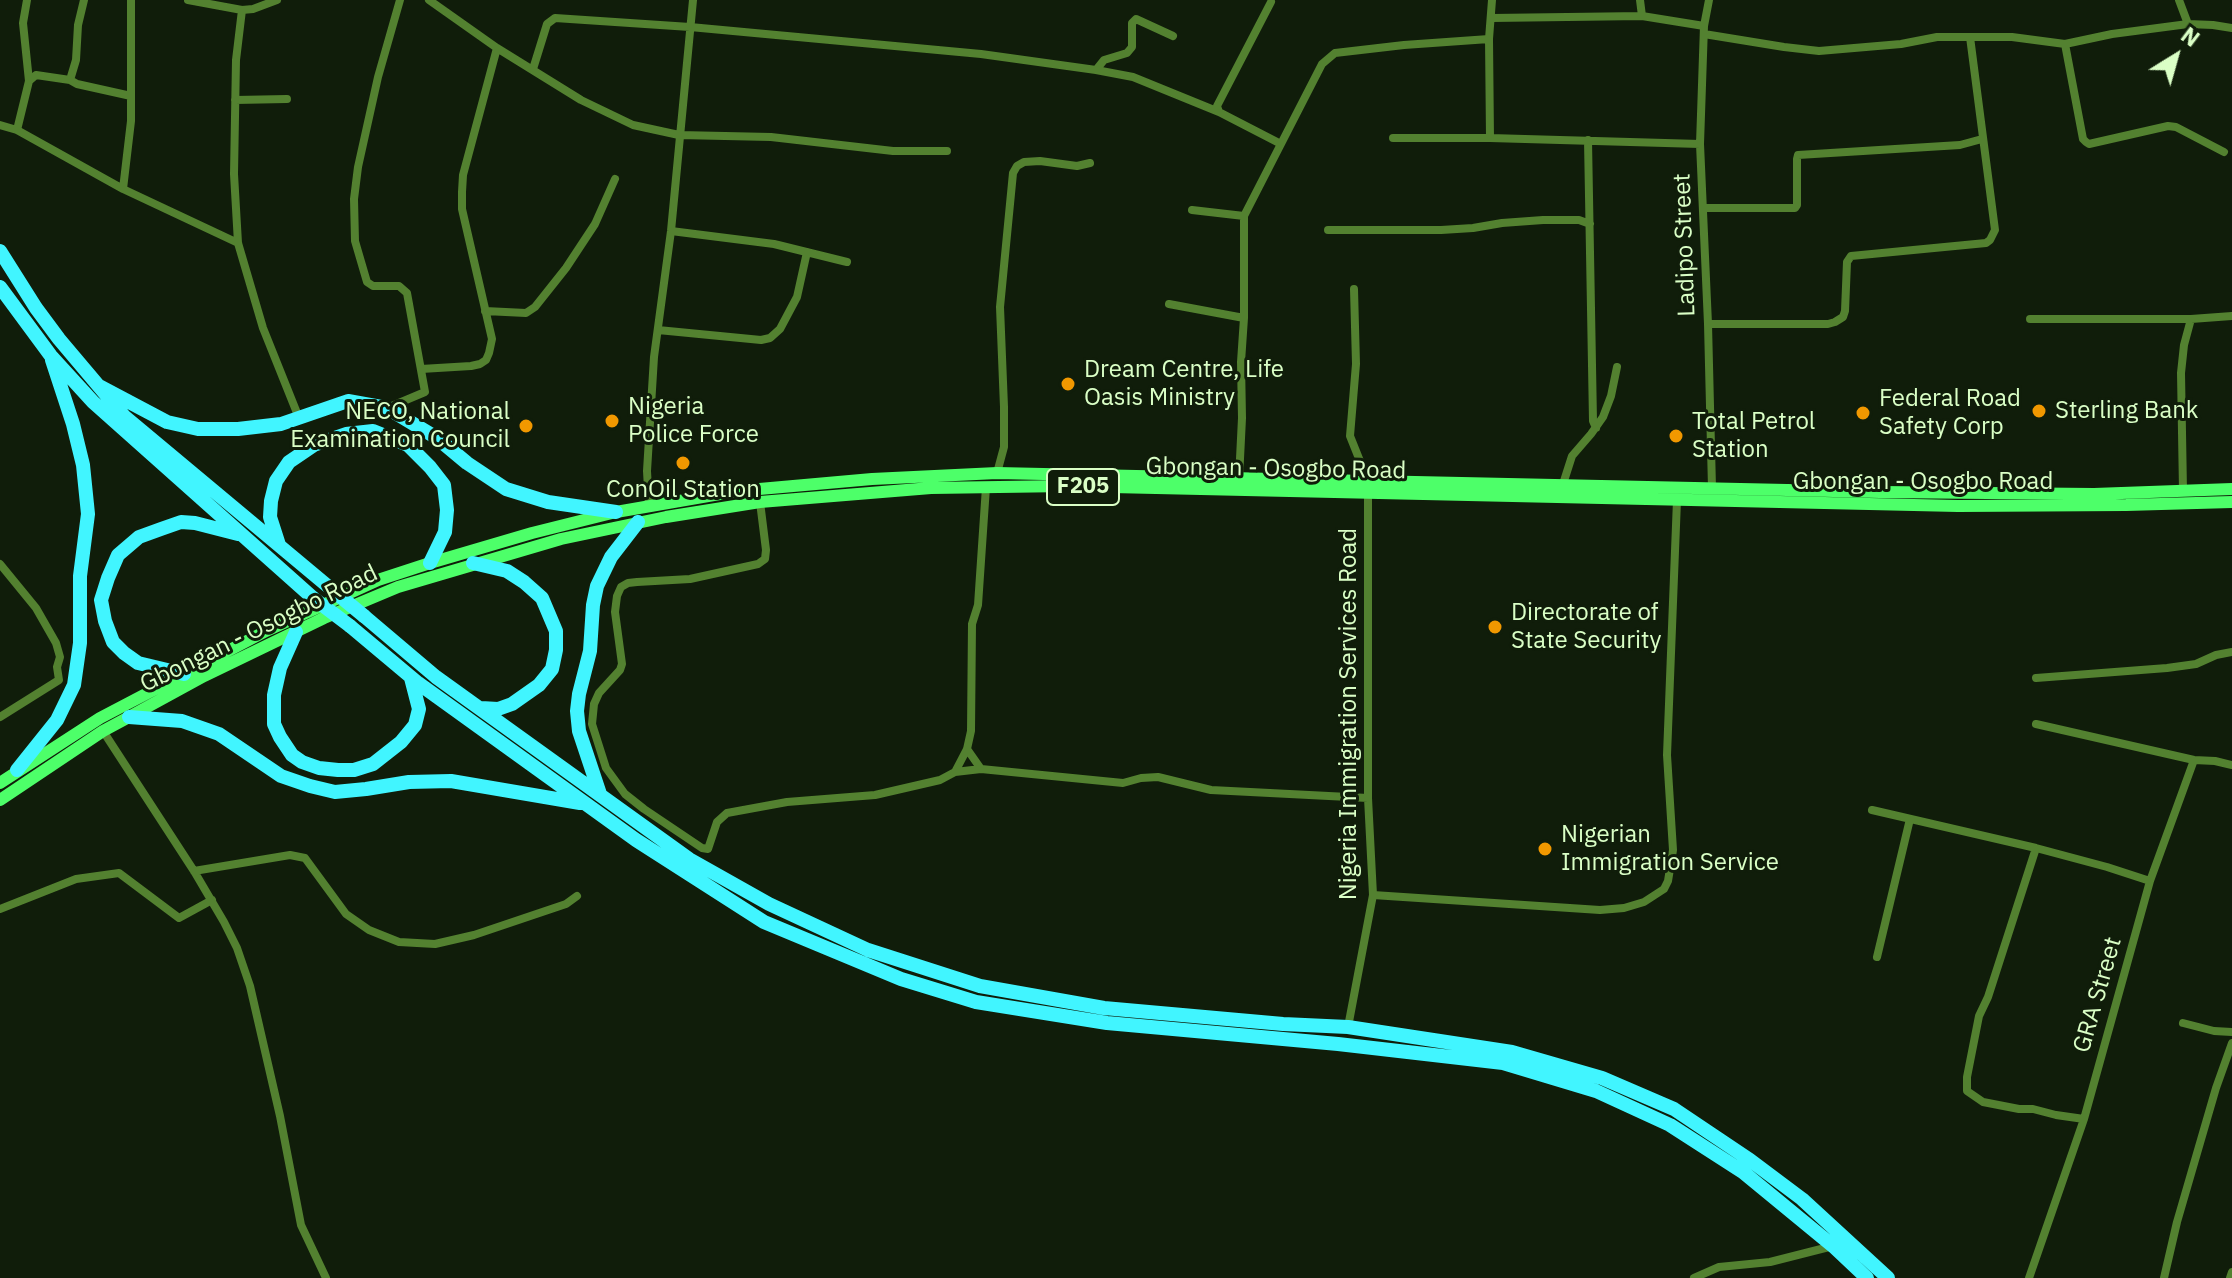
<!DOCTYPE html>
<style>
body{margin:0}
#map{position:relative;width:2232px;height:1278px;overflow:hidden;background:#101d0a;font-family:"IBM Plex Sans",sans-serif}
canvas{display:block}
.north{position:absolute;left:2136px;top:16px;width:80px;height:80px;-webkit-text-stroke:6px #101d0a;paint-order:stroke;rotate:37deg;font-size:22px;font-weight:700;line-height:32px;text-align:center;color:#daffc6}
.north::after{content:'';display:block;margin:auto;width:28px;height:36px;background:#daffc6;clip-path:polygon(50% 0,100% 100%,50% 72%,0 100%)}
</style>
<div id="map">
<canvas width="2232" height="1278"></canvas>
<div class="north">N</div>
</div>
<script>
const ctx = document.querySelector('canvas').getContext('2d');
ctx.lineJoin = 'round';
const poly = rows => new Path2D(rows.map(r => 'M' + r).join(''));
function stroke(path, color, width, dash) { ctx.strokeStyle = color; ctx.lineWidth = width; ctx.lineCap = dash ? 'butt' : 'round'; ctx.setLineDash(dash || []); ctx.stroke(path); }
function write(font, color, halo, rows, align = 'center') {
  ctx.font = font + ' "IBM Plex Sans",sans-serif'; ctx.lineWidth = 6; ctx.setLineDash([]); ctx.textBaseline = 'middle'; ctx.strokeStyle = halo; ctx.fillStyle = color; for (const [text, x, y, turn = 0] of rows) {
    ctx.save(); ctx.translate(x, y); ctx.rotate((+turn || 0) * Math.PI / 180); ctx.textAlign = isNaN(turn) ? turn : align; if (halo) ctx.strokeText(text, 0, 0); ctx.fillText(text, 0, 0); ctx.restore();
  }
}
const street = poly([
 [27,0,23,23,29,81],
 [188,0,242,10,253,9,277,0],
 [429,0,497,48,581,100,633,125,679,135,771,137,893,151,947,151],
 [1640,0,1642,16],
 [1709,0,1704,26,1700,144,1708,324,1712,488],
 [2179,0,2188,24],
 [1271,2,1217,106,1219,112,1281,144],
 [242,10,236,60,234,174,238,243,263,328,299,418],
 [1492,18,1642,16,1704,26],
 [1704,34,1784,47,1819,51,1901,44,1937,37,2012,37,2065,44,2112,34,2188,24,2213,25,2232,28],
 [2065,44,2083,139,2086,142,2089,144,2168,126,2176,127,2224,152],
 [533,69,547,24,555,18,690,27,981,54,1096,70,1104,60,1127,53,1132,47,1132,23,1136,19,1173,36],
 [1096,70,1133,77,1219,112],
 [70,80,76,60,78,25,84,0],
 [235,100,287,99],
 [0,125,17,130,123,189,238,243],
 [17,130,29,81,36,75,70,80,77,84,131,96],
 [1393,138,1490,138,1700,144],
 [1490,138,1489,39,1492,0],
 [1588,140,1593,421,1596,428],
 [123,189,131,121,131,0],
 [1703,208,1795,208,1797,205,1797,159,1798,155,1960,145,1982,139],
 [1192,210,1244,216],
 [1328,230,1441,230,1473,228,1502,223,1543,220,1579,220,1590,224],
 [671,231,774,244,847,262],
 [1169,304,1244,318],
 [485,311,526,313,535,307,566,268,595,224,615,179],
 [2030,319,2191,319,2232,316],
 [1708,324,1828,324,1835,322,1843,317,1845,311,1847,262,1851,256,1986,243,1990,240,1995,230,1970,37],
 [658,330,761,340,770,338,780,329,797,297,807,252],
 [421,369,471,366,480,364,486,360,489,353,492,339,462,209,462,192,463,175,497,48],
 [387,408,425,392,407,293,399,286,373,286,367,282,355,241,354,199,358,167,378,77,400,0],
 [997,473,1004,447,1004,407,1000,307,1013,173,1017,166,1024,162,1040,161,1077,166,1090,163],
 [1239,479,1242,418,1241,362,1244,318,1244,216,1322,64,1335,53,1404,45,1489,39],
 [1563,484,1572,456,1591,434,1603,417,1611,396,1617,367],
 [2183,491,2181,373,2184,345,2191,319],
 [760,502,766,550,765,559,758,564,690,579,637,582,628,583,621,587,617,596,615,612,622,664,620,670,599,693,594,704,592,724,606,768,625,794,644,809,702,848,708,849,717,822,727,813,787,802,875,795,940,780,955,772,981,769,1123,783,1141,778,1158,777,1211,790,1368,798],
 [649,506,647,471,654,357,671,231,693,0],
 [0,564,36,608,56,643,60,657,57,667,59,680,0,717],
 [2036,678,2167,668,2196,664,2216,655,2232,652],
 [2036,724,2194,760,2215,761,2232,765],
 [103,731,194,871,224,922,237,948,250,986,280,1116,301,1225,326,1278],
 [967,749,981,769],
 [955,772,967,749,971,731,972,624,978,605,986,487],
 [1872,810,2036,848,2107,867,2150,881],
 [2036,848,1988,997,1979,1016,1967,1077,1967,1091,1983,1102,2019,1109,2033,1109,2056,1115,2084,1119],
 [194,871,290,855,305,858,346,914,369,930,399,942,435,944,474,935,566,904,577,896],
 [1373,895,1600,910,1624,908,1644,902,1664,889,1668,881,1673,850,1667,755,1677,500],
 [0,909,76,879,119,873,179,918,212,900],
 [1877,957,1910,819],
 [2183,1023,2214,1031,2232,1032],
 [1348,1027,1373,895,1368,798,1368,481,1350,436,1356,364,1354,289],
 [1694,1278,1719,1267,1770,1262,1833,1246],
 [2029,1278,2084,1119,2150,881,2194,760],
 [2164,1278,2177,1222,2216,1088,2232,1043],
 [2230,1278,2232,1272]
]);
const primary = poly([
 [0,783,100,718,266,631,378,580,430,563,532,533,616,512,737,491,872,479,997,473,1880,492,2094,494,2232,489],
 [0,800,103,731,129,717,204,676,324,618,398,587,561,539,666,517,760,502,931,488,1067,486,1958,506,2126,505,2232,502]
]);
const highway = poly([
 [0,251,36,308,59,339,124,416,330,588],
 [0,287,51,356,93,402,313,598],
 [99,386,167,422,198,429,238,429,281,424,348,401,387,408,437,438,467,463,506,489,548,502,616,512],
 [279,545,270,517,271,501,276,481,289,462,314,445,346,434,373,431,408,445,430,467,444,485,447,510,445,532,430,563],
 [473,563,507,571,524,582,542,598,556,631,556,650,552,669,539,685,512,704,498,709,481,708],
 [364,616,436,677,689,859,769,904,868,950,980,986,1104,1008,1283,1024,1348,1027,1512,1052,1602,1078,1674,1109,1750,1160,1802,1199,1888,1278],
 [350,626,418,683,636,840,764,922,901,979,976,1002,1107,1023,1338,1044,1503,1063,1596,1091,1670,1125,1743,1172,1833,1246,1867,1278],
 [296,632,280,668,274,695,274,724,280,737,292,755,302,762,319,768,338,770,354,770,373,764,401,742,415,725,419,709,411,678],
 [184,674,138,663,124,653,113,642,105,621,101,600,108,578,118,555,139,537,161,529,181,522,195,523,238,534],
 [129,717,182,721,219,734,281,776,310,786,335,792,366,789,409,782,451,781,580,803],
 [17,770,57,720,74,685,80,643,80,576,88,514,83,465,73,424,52,360],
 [600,794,579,731,577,711,579,694,590,651,593,605,597,586,611,557,638,522]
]);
const highwayBridge = poly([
 [330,588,364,616],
 [313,598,350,626]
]);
const markers = [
 [1068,384,8,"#f19800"],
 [2039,411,8,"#f19800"],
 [1863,413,8,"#f19800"],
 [612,421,8,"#f19800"],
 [526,426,8,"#f19800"],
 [1676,436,8,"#f19800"],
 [683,463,8,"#f19800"],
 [1495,627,8,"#f19800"],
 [1545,849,8,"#f19800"]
];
const shields = [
 [1083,487,72]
];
const shieldNames = [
 ["F205",1083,487]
];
const streetNames = [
 ["Ladipo Street",1685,245,-92],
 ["Gbongan - Osogbo Road",1276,469,1],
 ["Gbongan - Osogbo Road",1923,482],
 ["Gbongan - Osogbo Road",259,629,-26],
 ["Nigeria Immigration Services Road",1349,714,-90],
 ["GRA Street",2098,995,-74]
];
const poiNames = [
 ["Dream Centre, Life",1084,370],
 ["Oasis Ministry",1084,398],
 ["Federal Road",1879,399],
 ["Safety Corp",1879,427],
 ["Nigeria",628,407],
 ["Police Force",628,435],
 ["Sterling Bank",2055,411],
 ["NECO, National",510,412,"right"],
 ["Examination Council",510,440,"right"],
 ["Total Petrol",1692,422],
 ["Station",1692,450],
 ["ConOil Station",683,490,"center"],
 ["Directorate of",1511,613],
 ["State Security",1511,641],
 ["Nigerian",1561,835],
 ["Immigration Service",1561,863]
];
stroke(street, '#538130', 8);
stroke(primary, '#4dff69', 12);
stroke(highway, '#41f5ff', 14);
stroke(highwayBridge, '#41f5ff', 14);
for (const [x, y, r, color] of markers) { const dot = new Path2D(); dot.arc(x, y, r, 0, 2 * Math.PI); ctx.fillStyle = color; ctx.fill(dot); stroke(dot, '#101d0a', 3); }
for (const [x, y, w] of shields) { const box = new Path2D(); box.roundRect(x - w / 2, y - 18, w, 36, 6); ctx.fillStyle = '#101d0a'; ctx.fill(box); stroke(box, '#daffc6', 2); }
write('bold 22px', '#daffc6', null, shieldNames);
write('24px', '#daffc6', '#101d0a', streetNames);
write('24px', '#daffc6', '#101d0a', poiNames, 'left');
</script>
